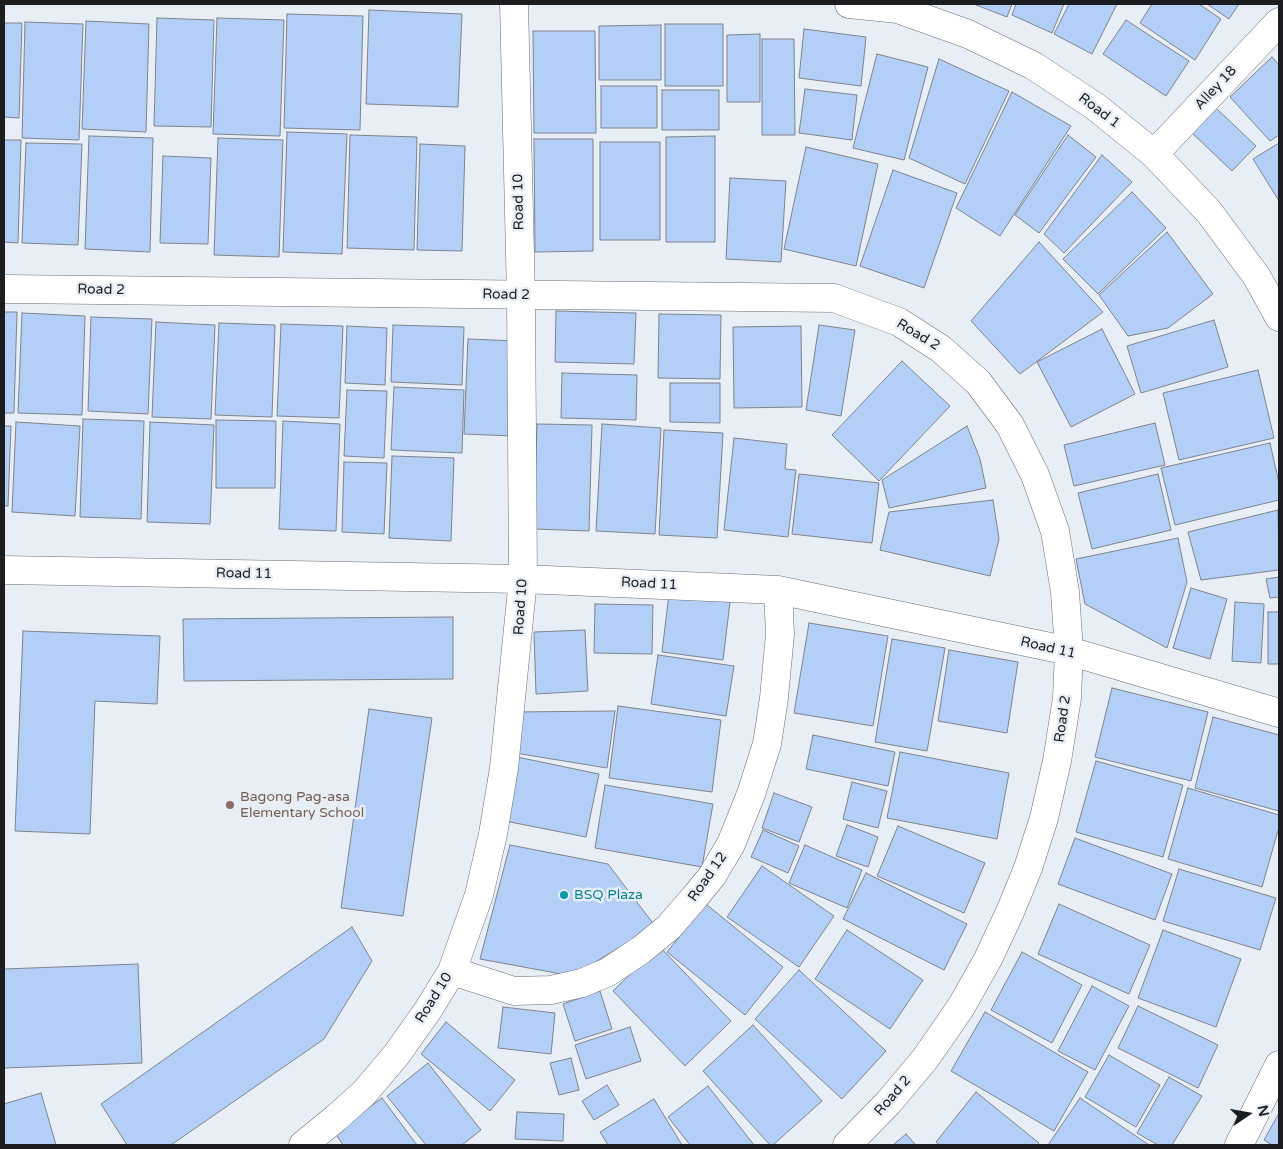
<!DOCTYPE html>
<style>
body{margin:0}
#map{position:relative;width:1283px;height:1149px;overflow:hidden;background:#e8eef5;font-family:"Varela Round",sans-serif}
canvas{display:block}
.frame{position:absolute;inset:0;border:5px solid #1b1d20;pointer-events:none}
.north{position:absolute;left:1223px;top:1089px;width:50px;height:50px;-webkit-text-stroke:4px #e8eef5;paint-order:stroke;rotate:78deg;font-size:14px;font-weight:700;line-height:20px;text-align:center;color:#1b1d20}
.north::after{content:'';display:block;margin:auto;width:18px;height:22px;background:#1b1d20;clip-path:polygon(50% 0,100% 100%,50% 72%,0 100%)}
</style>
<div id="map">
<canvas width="1283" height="1149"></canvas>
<div class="frame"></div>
<div class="north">N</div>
</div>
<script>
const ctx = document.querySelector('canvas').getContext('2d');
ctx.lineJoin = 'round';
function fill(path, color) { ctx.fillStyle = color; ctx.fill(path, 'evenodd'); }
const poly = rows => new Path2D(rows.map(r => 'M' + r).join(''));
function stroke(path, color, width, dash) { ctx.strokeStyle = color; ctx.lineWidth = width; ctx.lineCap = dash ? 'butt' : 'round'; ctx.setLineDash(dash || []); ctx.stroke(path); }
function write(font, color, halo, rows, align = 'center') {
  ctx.font = font + ' "Varela Round",sans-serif'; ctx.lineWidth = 5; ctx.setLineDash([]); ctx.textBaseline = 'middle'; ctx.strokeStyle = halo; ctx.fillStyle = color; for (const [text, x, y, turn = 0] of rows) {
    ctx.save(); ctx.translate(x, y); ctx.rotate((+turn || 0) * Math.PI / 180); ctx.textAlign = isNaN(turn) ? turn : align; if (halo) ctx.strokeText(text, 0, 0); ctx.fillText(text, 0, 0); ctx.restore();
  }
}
const building = poly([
 [977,4,1012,4,1007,17,976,5,977,4],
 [1016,4,1064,4,1052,33,1012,15,1016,4],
 [1069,4,1117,4,1092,54,1054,34,1069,4],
 [1152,4,1199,4,1221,19,1195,60,1140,23,1152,4],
 [1207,4,1239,4,1229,19,1207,4],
 [369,10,462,14,458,107,366,104,369,10],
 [287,14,363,16,360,130,284,128,287,14],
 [157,18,214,20,211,127,154,126,157,18],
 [217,18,284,20,280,136,213,134,217,18],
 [1126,20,1189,61,1166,96,1103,54,1126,20],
 [86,21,149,24,146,132,82,129,86,21],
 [25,22,83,24,79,140,22,138,25,22],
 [4,23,22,23,19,118,4,117,4,23],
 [665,24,723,24,723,86,665,86,665,24],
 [661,25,661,80,599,80,599,26,661,25],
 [804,29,866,37,861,86,799,78,804,29],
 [533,31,595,31,596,133,534,133,533,31],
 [760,34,760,102,727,102,727,35,760,34],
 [762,39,794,39,795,135,762,135,762,39],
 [877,54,928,67,904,160,853,148,877,54],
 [1272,57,1279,65,1279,135,1270,141,1230,97,1272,57],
 [939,59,1009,91,965,184,909,158,939,59],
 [601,86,657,86,657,128,601,128,601,86],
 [805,89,857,95,852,140,799,133,805,89],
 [662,90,719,90,719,130,662,130,662,90],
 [1012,92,1071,126,1000,236,956,208,1012,92],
 [1216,108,1256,146,1232,171,1192,133,1216,108],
 [287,132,347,134,342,254,283,252,287,132],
 [350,135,417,137,414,250,347,248,350,135],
 [1068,135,1096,157,1039,233,1015,215,1068,135],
 [89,136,153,138,150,252,85,249,89,136],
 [715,136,715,242,666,242,666,137,715,136],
 [218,138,283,140,279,257,214,255,218,138],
 [534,139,593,139,593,251,535,252,534,139],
 [4,140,21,140,18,243,4,242,4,140],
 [600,142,660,142,660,240,600,240,600,142],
 [26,143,82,144,78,245,22,243,26,143],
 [1279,143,1279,201,1253,159,1279,143],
 [420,144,465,146,462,251,417,250,420,144],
 [806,147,878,164,856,266,784,249,806,147],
 [1102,155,1132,182,1064,253,1044,234,1102,155],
 [163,156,211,158,208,244,160,243,163,156],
 [893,170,957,193,924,288,860,266,893,170],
 [730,178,786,181,781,262,726,259,730,178],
 [1132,192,1166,228,1098,294,1063,259,1132,192],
 [1167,232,1213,294,1168,328,1128,336,1099,295,1167,232],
 [1039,242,1103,312,1020,374,971,321,1039,242],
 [556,311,636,313,634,364,555,362,556,311],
 [4,312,17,312,14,413,4,413,4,312],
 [22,313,85,316,82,415,18,413,22,313],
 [659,314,721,315,720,379,658,378,659,314],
 [91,317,152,319,148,414,88,411,91,317],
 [1214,320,1228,367,1141,393,1127,346,1214,320],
 [156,322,215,325,211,419,152,417,156,322],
 [219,323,275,325,272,417,215,415,219,323],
 [281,324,343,326,339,418,277,416,281,324],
 [393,325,464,327,462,385,391,382,393,325],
 [819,325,855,330,841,416,806,410,819,325],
 [347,326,387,328,385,385,345,383,347,326],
 [801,326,802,407,734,408,733,327,801,326],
 [1102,329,1135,394,1071,427,1037,362,1102,329],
 [468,339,518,341,513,436,464,434,468,339],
 [902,361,950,406,879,481,832,435,902,361],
 [1258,370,1274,438,1179,460,1163,393,1258,370],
 [562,373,637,375,636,420,561,418,562,373],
 [670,383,720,383,720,423,670,422,670,383],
 [394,387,464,390,462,453,391,450,394,387],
 [347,390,387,391,384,458,344,456,347,390],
 [83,419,144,421,141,519,80,517,83,419],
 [216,420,276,421,275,488,216,488,216,420],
 [283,421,340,424,336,531,279,529,283,421],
 [16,422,80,426,75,516,12,512,16,422],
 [150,422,214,425,210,524,147,522,150,422],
 [1155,423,1165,465,1074,486,1064,445,1155,423],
 [537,424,592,425,589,531,534,529,537,424],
 [602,424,661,428,655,534,596,531,602,424],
 [4,426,11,426,8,506,4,506,4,426],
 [967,426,980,459,986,488,889,508,882,480,967,426],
 [664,430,723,433,717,538,659,535,664,430],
 [734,438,787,444,785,469,796,470,788,537,724,530,734,438],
 [1270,443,1279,483,1279,500,1175,525,1161,468,1270,443],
 [392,456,454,458,451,541,389,538,392,456],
 [344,462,387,463,384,534,342,532,344,462],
 [799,474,879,483,872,543,792,534,799,474],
 [1158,474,1171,530,1092,549,1078,493,1158,474],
 [993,500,999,539,990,576,880,550,889,512,993,500],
 [1278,510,1279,570,1201,580,1188,532,1278,510],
 [1178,538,1187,582,1167,648,1085,604,1076,559,1178,538],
 [1279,577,1279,597,1270,598,1266,579,1279,577],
 [1191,588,1227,599,1210,659,1173,648,1191,588],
 [669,594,730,602,723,660,662,652,669,594],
 [1235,602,1264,604,1261,663,1232,661,1235,602],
 [595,604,653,605,652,654,594,653,595,604],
 [1268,612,1279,612,1279,664,1268,664,1268,612],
 [453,617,453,679,184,681,183,619,453,617],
 [809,623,888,636,873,726,794,713,809,623],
 [585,630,588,691,536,694,534,632,585,630],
 [23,631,160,636,157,704,95,701,90,834,15,831,23,631],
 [892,639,945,648,927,751,875,742,892,639],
 [949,650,1018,662,1007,733,938,721,949,650],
 [658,655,734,666,726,716,651,704,658,655],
 [1112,688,1208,712,1191,781,1095,757,1112,688],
 [618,706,721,720,712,792,609,778,618,706],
 [369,709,432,718,403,916,341,908,369,709],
 [615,711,607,768,515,753,515,712,615,711],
 [1213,717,1279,735,1279,811,1195,788,1213,717],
 [813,735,895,752,888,786,806,769,813,735],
 [900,752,1009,773,997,839,887,818,900,752],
 [517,757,599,774,586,837,505,821,517,757],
 [1096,761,1183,785,1163,857,1076,832,1096,761],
 [852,782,887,791,878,828,843,819,852,782],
 [605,785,713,804,702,867,595,848,605,785],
 [1188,788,1279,815,1279,827,1262,887,1168,859,1188,788],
 [774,793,812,807,799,842,762,828,774,793],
 [847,825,878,837,868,867,836,856,847,825],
 [898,826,985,863,964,913,877,876,898,826],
 [763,830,799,846,788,873,751,857,763,830],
 [1075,838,1172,874,1155,920,1058,884,1075,838],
 [510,845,608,864,655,926,572,976,480,959,510,845],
 [805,845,862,870,847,908,789,883,805,845],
 [762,866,834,916,799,967,727,917,762,866],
 [1179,869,1276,898,1260,950,1163,921,1179,869],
 [866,873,967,924,944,970,843,919,866,873],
 [706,904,783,967,745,1015,667,952,706,904],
 [1059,904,1150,945,1129,994,1038,954,1059,904],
 [352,927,372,961,324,1039,171,1145,127,1145,101,1104,352,927],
 [847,930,923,980,890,1029,815,979,847,930],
 [1163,930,1241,959,1216,1027,1138,998,1163,930],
 [659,946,731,1021,685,1066,613,991,659,946],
 [1022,952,1082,985,1052,1043,991,1010,1022,952],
 [138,964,142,1063,4,1068,4,969,138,964],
 [799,970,886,1051,842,1099,755,1019,799,970],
 [1092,986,1129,1006,1095,1070,1058,1051,1092,986],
 [600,991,612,1029,575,1041,563,1004,600,991],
 [1138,1006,1218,1045,1198,1088,1118,1048,1138,1006],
 [503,1007,555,1013,551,1054,498,1048,503,1007],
 [985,1012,1088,1072,1054,1131,951,1071,985,1012],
 [446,1022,515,1080,490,1111,421,1054,446,1022],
 [753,1025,822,1101,773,1145,770,1145,703,1071,753,1025],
 [630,1027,641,1061,586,1079,575,1045,630,1027],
 [1109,1055,1160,1085,1136,1127,1085,1097,1109,1055],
 [571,1058,579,1090,559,1095,550,1063,571,1058],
 [428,1063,481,1130,462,1145,426,1145,387,1096,428,1063],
 [1169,1077,1202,1096,1172,1145,1158,1145,1137,1133,1169,1077],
 [607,1085,619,1105,594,1120,582,1101,607,1085],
 [708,1086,754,1145,690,1145,668,1117,708,1086],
 [976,1092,1039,1143,1037,1145,940,1145,936,1142,976,1092],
 [41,1093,56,1145,4,1145,4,1104,41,1093],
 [382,1098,417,1145,343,1145,335,1133,382,1098],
 [1080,1098,1149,1145,1048,1145,1080,1098],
 [654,1099,682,1145,608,1145,600,1132,654,1099],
 [517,1112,564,1114,563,1141,515,1139,517,1112],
 [1279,1113,1279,1145,1272,1145,1264,1140,1279,1113],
 [906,1134,916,1145,893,1145,906,1134]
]);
const minor = poly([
 [849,4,898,9,968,34,1034,66,1096,107,1154,154,1209,212,1257,277,1279,317],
 [1154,154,1279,22],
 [4,289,834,298,899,322,941,349,978,382,1010,425,1035,475,1055,531,1065,592,1069,651,1067,698,1057,761,1044,818,1028,868,1010,912,988,959,961,1007,925,1059,888,1103,847,1145],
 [4,570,523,579,778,590,1069,651,1279,713],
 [452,971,514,991,551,990,582,983,608,972,641,950,669,927,694,898,712,876,731,844,751,794,767,744,774,698,780,634,778,590],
 [303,1145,336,1118,364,1093,397,1054,428,1010,452,971,479,895,493,834,504,768,523,579,521,296,514,4],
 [1239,1145,1279,1065]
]);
const markers = [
 [230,805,5,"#8d6e63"],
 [564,895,5,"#0f9aa8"]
];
const streetNames = [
 ["Alley 18",1216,88,-47],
 ["Road 1",1099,111,37],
 ["Road 10",519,202,-91],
 ["Road 2",101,290,1],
 ["Road 2",506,295,1],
 ["Road 2",918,335,31],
 ["Road 11",244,574,1],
 ["Road 11",649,584,3],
 ["Road 10",521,607,-86],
 ["Road 11",1048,648,13],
 ["Road 2",1063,719,-82],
 ["Road 12",708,877,-55],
 ["Road 10",434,998,-58],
 ["Road 2",893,1096,-49]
];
const educationNames = [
 ["Bagong Pag-asa",240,797],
 ["Elementary School",240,813]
];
const cultureNames = [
 ["BSQ Plaza",574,895]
];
fill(building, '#b3cff7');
stroke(building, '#7f838a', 1);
stroke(minor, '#6a6f75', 29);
stroke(minor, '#fff', 28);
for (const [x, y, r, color] of markers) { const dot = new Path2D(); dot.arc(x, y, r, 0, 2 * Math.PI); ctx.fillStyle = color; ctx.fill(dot); stroke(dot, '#e8eef5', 2); }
write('14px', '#1b1d20', '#e8eef5', streetNames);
write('14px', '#785e54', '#e8eef5', educationNames, 'left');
write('14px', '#0d838f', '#e8eef5', cultureNames, 'left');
</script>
